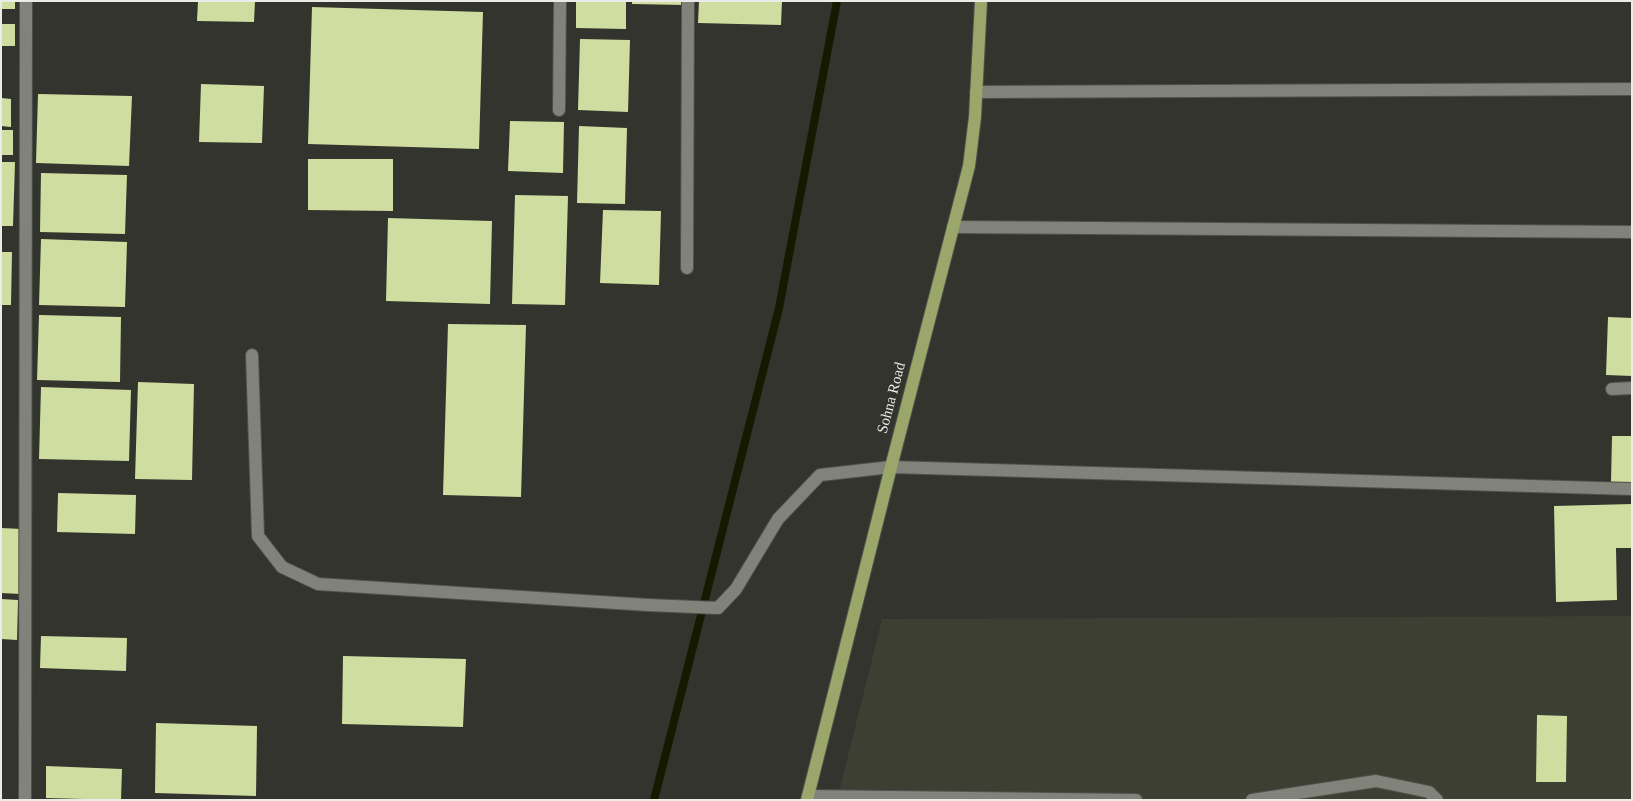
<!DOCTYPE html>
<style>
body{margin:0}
#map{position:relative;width:1633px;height:801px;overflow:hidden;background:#32342d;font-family:"Times New Roman",serif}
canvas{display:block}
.frame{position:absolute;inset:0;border:2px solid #ebece7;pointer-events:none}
</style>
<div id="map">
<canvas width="1633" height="801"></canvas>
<div class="frame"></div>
</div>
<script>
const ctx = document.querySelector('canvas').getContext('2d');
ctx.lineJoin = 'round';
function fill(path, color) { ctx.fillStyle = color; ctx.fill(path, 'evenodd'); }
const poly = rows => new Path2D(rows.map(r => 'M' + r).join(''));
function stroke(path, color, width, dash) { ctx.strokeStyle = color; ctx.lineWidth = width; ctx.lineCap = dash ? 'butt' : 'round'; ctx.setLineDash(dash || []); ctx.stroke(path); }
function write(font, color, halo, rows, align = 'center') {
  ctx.font = font + ' "Times New Roman",serif'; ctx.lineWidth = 5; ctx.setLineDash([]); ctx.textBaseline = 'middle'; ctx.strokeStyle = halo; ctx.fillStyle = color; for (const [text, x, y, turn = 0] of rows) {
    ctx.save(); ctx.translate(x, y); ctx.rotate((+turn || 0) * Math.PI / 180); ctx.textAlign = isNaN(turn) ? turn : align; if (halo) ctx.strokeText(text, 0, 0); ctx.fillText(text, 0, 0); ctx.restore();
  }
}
const built = poly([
 [1632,616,1632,800,837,800,882,619]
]);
const stream = poly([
 [654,800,779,308,837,1]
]);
const building = poly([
 [1,1,15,1,15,9,1,9],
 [198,1,255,1,254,22,197,21],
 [576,1,626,1,626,29,576,28],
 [632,1,684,1,684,5,632,4],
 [699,1,782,1,781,25,698,23],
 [312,7,483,12,479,149,308,144],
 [1,24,15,24,15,46,1,46],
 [580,39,630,40,628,112,578,110],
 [201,84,264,86,262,143,199,142],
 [38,94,132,96,129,166,36,163],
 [1,98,11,99,11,127,1,126],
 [510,121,564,122,563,173,508,171],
 [579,126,627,128,625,204,577,203],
 [1,130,13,130,13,155,1,155],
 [308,159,393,159,393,211,308,210],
 [1,162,15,162,13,226,1,226],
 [41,173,127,175,125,234,40,232],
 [515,195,568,196,565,305,512,304],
 [603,210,661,211,659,285,600,283],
 [388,218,492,221,490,304,386,301],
 [41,239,127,242,125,307,39,305],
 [1,252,12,252,11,305,1,305],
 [39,315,121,317,120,382,37,380],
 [1608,317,1632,318,1632,376,1606,375],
 [448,324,526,325,521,497,443,495],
 [138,382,194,384,192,480,135,479],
 [41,387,131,390,129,461,39,459],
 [1612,436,1632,436,1632,483,1611,482],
 [58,493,136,495,135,534,57,532],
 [1632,504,1632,548,1616,548,1617,600,1556,602,1554,506],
 [1,528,22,529,20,594,1,593],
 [1,599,18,600,17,640,1,639],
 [41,636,127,638,126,671,40,668],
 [343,656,466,659,463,727,342,724],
 [1537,715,1567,716,1566,782,1536,782],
 [156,723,257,726,256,796,155,793],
 [46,766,122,769,121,800,46,798]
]);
const minor = poly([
 [976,92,1632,89],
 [559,110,560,1],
 [953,227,1632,232],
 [687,268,688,1],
 [252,355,258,536,282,567,318,584,648,605,718,608,736,589,778,519,820,475,891,467,1632,489],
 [1612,389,1632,388],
 [808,796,1136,800],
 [25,800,26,1],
 [1252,800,1376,781,1429,792,1437,800]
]);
const major = poly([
 [807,800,891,467,969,166,975,117,981,1]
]);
const streetNames = [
 ["Sohna Road",892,398,-75]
];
fill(built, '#3c3f32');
stroke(stream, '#151900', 8);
fill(building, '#d0dda0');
stroke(minor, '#50514c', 14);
stroke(major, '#50514c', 14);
stroke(minor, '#81837b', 12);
stroke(major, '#9ba76a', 12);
write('15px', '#ebece7', '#32342d', streetNames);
</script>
